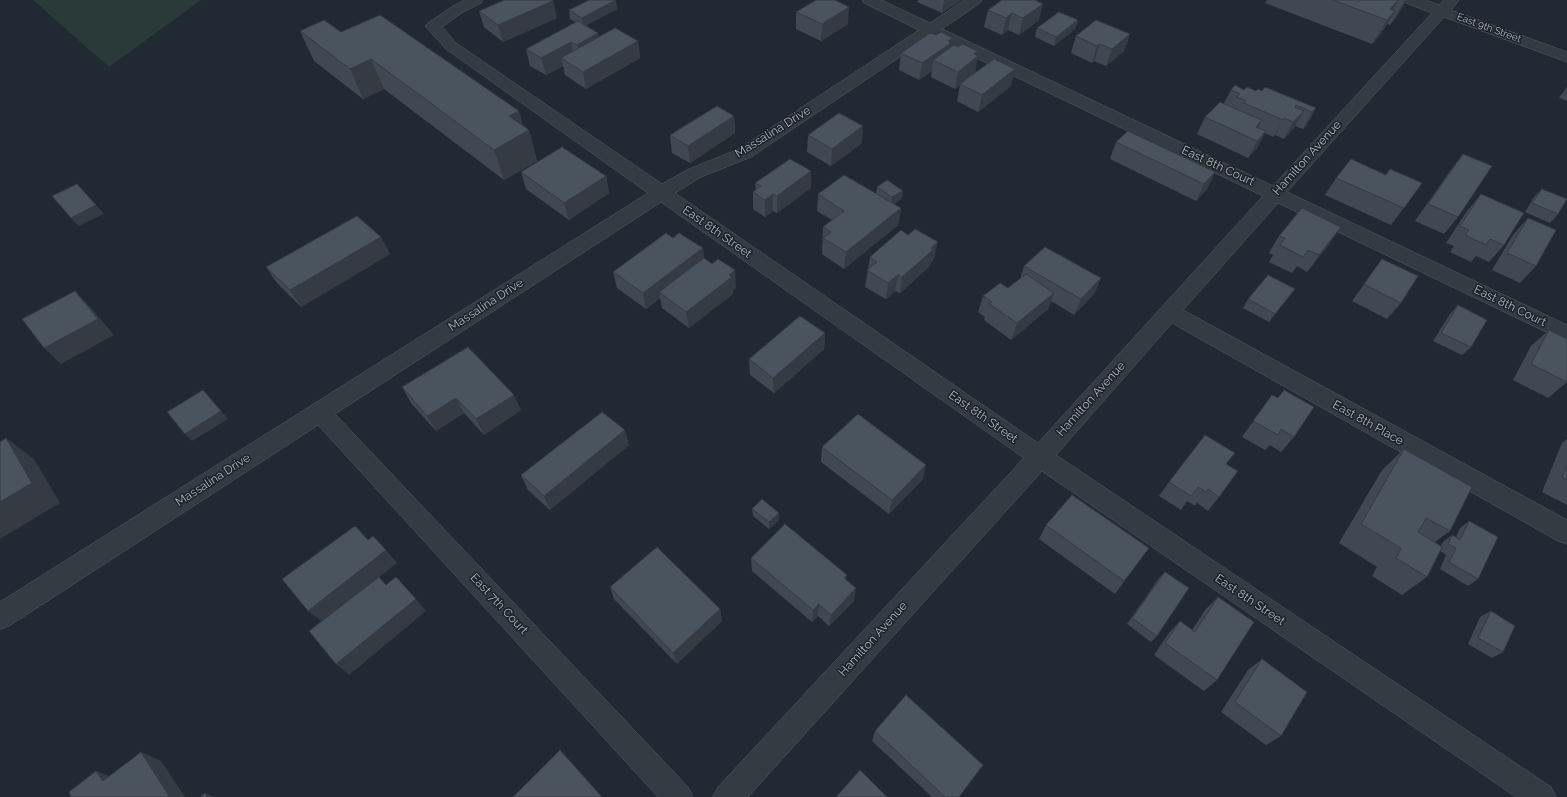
<!DOCTYPE html>
<style>
body{margin:0}
canvas{display:block;background:#212a32}
</style>
<canvas width="1567" height="797"></canvas>
<script>
const ctx = document.querySelector('canvas').getContext('2d');
ctx.lineJoin = 'round';
function fill(path, color) { ctx.fillStyle = color; ctx.fill(path, 'evenodd'); }
const poly = rows => new Path2D(rows.map(r => 'M' + r).join(''));
function stroke(path, color, width, dash) { ctx.strokeStyle = color; ctx.lineWidth = width; ctx.lineCap = dash ? 'butt' : 'round'; ctx.setLineDash(dash || []); ctx.stroke(path); }
function write(font, color, halo, rows, align = 'center') {
  ctx.font = font + ' Raleway,sans-serif'; ctx.lineWidth = 3; ctx.setLineDash([]); ctx.textBaseline = 'middle'; ctx.strokeStyle = halo; ctx.fillStyle = color; for (const [text, x, y, turn = 0] of rows) {
    ctx.save(); ctx.translate(x, y); ctx.rotate((+turn || 0) * Math.PI / 180); ctx.textAlign = isNaN(turn) ? turn : align; if (halo) ctx.strokeText(text, 0, 0); ctx.fillText(text, 0, 0); ctx.restore();
  }
}
const green = poly([
 [33,0,201,0,109,67]
]);
const minor = poly([
 [465,0,483,0,481,3,463,12,442,27,456,43,662,184,689,169,739,149,919,30,864,3,862,0,881,0,930,23,965,0,982,0,980,3,942,29,1273,186,1432,13,1406,3,1404,0,1425,0,1439,5,1444,0,1459,0,1451,10,1567,52,1567,62,1444,17,1287,192,1567,325,1567,342,1278,203,1183,310,1567,520,1567,544,1558,541,1172,323,1056,455,1551,787,1556,797,1516,797,1042,471,748,797,713,797,718,787,1024,458,661,202,335,414,688,787,693,797,658,797,318,425,9,626,0,629,0,602,648,193,446,49,425,26,428,23,453,6,465,0],
 [931,36,1263,196,1038,443,675,193,701,177,751,157,931,36]
]);
const wall = poly([
 [918,0,962,0,942,13,917,2],
 [1002,0,1039,20,1019,35,1008,30,1002,35,984,27,988,10],
 [1267,0,1407,0,1395,19,1390,25,1387,24,1380,35,1372,44,1265,3],
 [617,9,585,26,598,33,599,37,638,41,640,58,586,89,565,75,563,66,546,75,530,66,526,49,576,22,570,19,569,10],
 [479,11,557,18,503,42,484,27],
 [796,12,848,24,821,41,796,29],
 [1078,20,1075,29,1054,46,1035,37,1037,28],
 [300,31,341,32,529,130,537,161,504,180,384,89,363,99,314,61],
 [1130,34,1124,51,1106,66,1094,61,1092,63,1071,53,1076,36],
 [951,47,977,56,975,73,1011,86,978,112,957,101,960,85,955,89,931,77,932,71,919,80,899,70,901,53],
 [1567,87,1567,101,1559,98],
 [1231,90,1262,91,1316,108,1306,126,1303,129,1295,126,1284,139,1275,135,1273,137,1265,133,1257,148,1248,158,1197,134,1205,117,1224,103],
 [734,116,735,133,690,163,672,153,670,135],
 [808,135,862,143,831,166,807,152],
 [1116,142,1215,172,1207,189,1196,201,1110,159],
 [1463,154,1458,217,1444,234,1415,221,1450,171],
 [521,172,606,176,609,193,569,220,526,189],
 [1336,178,1422,183,1391,225,1325,195],
 [755,183,811,188,777,213,773,211,765,217,753,209,753,192,756,190],
 [877,187,903,191,901,199,894,204,901,208,898,225,844,269,822,254,823,227,832,220,817,211,818,194,876,194],
 [1542,189,1558,214,1550,223,1525,212,1534,197],
 [1481,194,1504,245,1489,262,1476,256,1471,262,1450,252,1454,246,1446,243,1467,211],
 [1528,218,1536,266,1520,283,1492,270,1513,235],
 [1279,236,1330,243,1307,272,1297,266,1292,273,1269,262,1273,255,1269,253],
 [381,237,390,254,301,307,277,283,266,267],
 [673,238,703,248,704,259,736,287,733,290,733,294,689,328,662,308,660,298,646,309,617,288,613,272],
 [870,257,934,259,931,262,930,266,900,293,895,291,886,299,865,287],
 [1382,259,1401,303,1387,319,1352,301],
 [1024,266,1101,278,1094,294,1074,315,1051,301,1048,309,1011,340,984,320,985,317,978,312,983,296,1008,288,1020,279],
 [1295,289,1269,322,1243,308,1248,299],
 [1458,305,1471,347,1462,355,1433,341,1450,314],
 [1549,330,1567,382,1548,398,1513,380,1531,346],
 [825,333,824,349,774,393,750,375,749,359],
 [402,387,521,410,484,435,464,413,436,431,411,403],
 [1272,395,1294,437,1281,452,1270,445,1265,450,1242,437],
 [1567,439,1567,505,1542,492,1562,443],
 [629,445,550,510,528,490,521,475],
 [822,447,923,479,889,514,821,462],
 [1404,449,1450,531,1435,542,1441,546,1443,542,1452,535,1456,537,1460,528,1469,521,1478,579,1468,586,1440,569,1446,555,1440,551,1427,577,1402,595,1372,576,1377,567,1339,543,1382,470],
 [1226,464,1219,497,1208,511,1197,503,1195,506,1187,501,1181,510,1159,496,1169,482],
 [752,509,779,513,779,520,769,529,753,516],
 [1046,525,1149,548,1115,594,1039,539],
 [751,558,846,581,854,601,829,626,818,616,812,622,752,571],
 [1165,572,1157,636,1151,642,1127,624,1159,578],
 [610,587,720,609,722,621,677,664,614,599],
 [1218,597,1217,680,1204,691,1154,655,1169,633,1180,621,1192,630,1206,609],
 [1491,611,1503,652,1492,658,1468,644,1480,617],
 [1262,659,1281,736,1266,745,1221,712,1248,670],
 [875,731,959,797,932,797,872,741]
]);
const shadedWall = poly([
 [616,0,617,9,583,27,582,18],
 [944,0,962,0,942,13],
 [1399,0,1387,19,1395,11,1380,35,1372,44,1387,20,1390,9],
 [1405,0,1407,0,1395,19,1390,25],
 [553,1,557,18,503,42,498,25],
 [1043,4,1039,20,1019,35,1023,18],
 [849,7,848,24,821,41,822,24],
 [1012,13,1008,30,1002,35,1006,18],
 [1078,20,1075,29,1054,46,1056,37],
 [598,33,602,50,580,62,577,45],
 [1130,34,1124,51,1106,66,1112,49],
 [953,38,950,55,933,60,932,71,919,80,922,63],
 [638,41,640,58,586,89,583,72],
 [571,42,575,59,561,58,563,66,546,75,541,58],
 [1100,44,1094,61,1092,63,1097,46],
 [978,51,977,58,978,56,975,73,955,89,958,72,974,54],
 [371,59,384,89,363,99,350,69],
 [1015,69,1011,86,978,112,982,95],
 [1316,108,1306,126,1303,129,1312,112],
 [519,111,525,132,529,130,537,161,504,180,494,150,509,116],
 [1304,111,1294,128,1284,139,1293,122],
 [734,116,735,133,690,163,688,146],
 [1284,118,1275,135,1273,137,1283,120],
 [1262,120,1253,137,1256,127],
 [863,126,862,143,831,166,832,149],
 [1266,131,1257,148,1248,158,1257,141],
 [811,171,811,188,777,213,777,196],
 [1215,172,1207,189,1196,201,1204,184],
 [606,176,609,193,569,220,564,203],
 [903,191,901,199,891,206,892,197],
 [773,194,773,211,765,217,765,200],
 [96,205,104,214,78,226,71,218],
 [901,208,898,225,844,269,846,252],
 [1341,227,1330,243,1307,272,1319,255],
 [381,237,390,254,301,307,290,290],
 [938,242,934,259,931,262,930,266,900,293,902,277,931,248],
 [703,248,704,265,659,292,660,298,646,309,643,293],
 [735,270,736,287,733,290,733,294,689,328,686,312],
 [898,275,895,291,886,299,888,283],
 [1101,278,1094,294,1074,315,1081,299],
 [1295,289,1289,297,1269,322,1275,314],
 [75,291,91,308,114,335,61,364,44,348],
 [1054,293,1048,309,1011,340,1017,323],
 [825,333,824,349,774,393,773,378],
 [203,390,228,419,192,441,185,434],
 [514,395,521,410,484,435,476,419],
 [456,398,464,413,436,431,427,416],
 [625,430,629,445,550,510,544,496],
 [6,438,34,459,60,503,0,539,0,502],
 [926,465,923,479,889,514,892,500],
 [779,513,779,520,769,529,769,522],
 [386,550,397,563,322,622,308,611],
 [847,575,845,587,844,578],
 [856,588,854,601,829,626,831,615],
 [416,599,426,611,349,675,336,664],
 [819,604,818,616,812,622,813,610],
 [720,609,722,621,677,664,673,653],
 [141,752,161,761,185,797,167,797],
 [96,771,118,779,103,781],
 [205,793,214,797,207,797]
]);
const building = poly([
 [504,0,552,0,553,1,498,25,479,11,504,0],
 [589,0,616,0,582,18,569,10,589,0],
 [816,0,835,0,849,7,822,24,796,12,816,0],
 [1002,0,1035,0,1043,4,1023,18,1012,13,1006,18,988,10,1002,0],
 [1333,0,1398,0,1390,9,1395,11,1387,20,1333,0],
 [1059,12,1078,20,1056,37,1037,28,1059,12],
 [380,15,519,111,509,116,529,130,494,150,371,59,350,69,300,31,324,20,341,32,380,15],
 [1096,20,1130,34,1112,49,1100,44,1097,46,1076,36,1096,20],
 [578,21,598,33,577,45,571,42,541,58,526,49,578,21],
 [615,28,638,41,583,72,561,58,615,28],
 [941,32,953,38,948,41,951,43,922,63,901,53,930,33,936,35,941,32],
 [962,44,978,51,974,54,978,56,958,72,933,60,954,45,958,47,962,44],
 [994,59,1015,69,982,95,960,84,994,59],
 [1235,85,1244,90,1247,87,1256,91,1258,89,1262,91,1265,87,1316,108,1312,112,1296,105,1295,107,1304,111,1293,122,1284,118,1283,120,1244,103,1246,101,1237,97,1240,94,1231,90,1235,85],
 [1220,102,1262,120,1256,127,1266,131,1257,141,1205,117,1220,102],
 [717,106,734,116,688,146,670,135,717,106],
 [839,113,863,126,832,149,808,135,839,113],
 [1128,131,1215,172,1204,184,1116,142,1128,131],
 [562,147,606,176,564,203,521,172,562,147],
 [1463,154,1492,166,1458,217,1428,204,1463,154],
 [790,159,811,171,777,196,773,194,765,200,753,192,761,186,755,183,790,159],
 [1351,159,1386,175,1390,169,1422,183,1404,208,1336,178,1351,159],
 [844,175,901,208,846,252,823,238,831,232,823,227,844,211,818,194,844,175],
 [887,180,903,191,892,197,877,187,887,180],
 [77,184,96,205,71,218,52,196,77,184],
 [1542,189,1567,199,1558,214,1532,203,1542,189],
 [1481,194,1524,213,1504,245,1490,239,1486,245,1465,235,1469,230,1460,226,1481,194],
 [1302,208,1341,227,1319,255,1308,250,1303,257,1280,245,1285,238,1279,236,1302,208],
 [357,216,381,237,290,290,266,267,357,216],
 [1528,218,1556,230,1536,266,1507,253,1528,218],
 [915,229,938,242,931,248,933,250,902,277,898,275,888,283,867,270,877,262,870,257,901,230,908,235,915,229],
 [666,233,673,238,679,233,703,248,643,293,613,272,666,233],
 [1045,247,1101,278,1081,299,1024,266,1045,247],
 [704,258,712,264,718,259,735,270,729,275,732,277,686,312,659,292,704,258],
 [1382,259,1418,276,1401,303,1364,284,1382,259],
 [1026,274,1054,293,1017,323,989,304,992,302,983,296,1000,283,1008,288,1026,274],
 [1268,275,1295,289,1275,314,1248,299,1268,275],
 [75,291,98,319,44,348,22,319,75,291],
 [1458,305,1487,320,1471,347,1441,333,1458,305],
 [800,316,825,333,773,378,749,359,800,316],
 [1549,330,1567,339,1567,382,1531,364,1549,330],
 [468,347,514,395,476,419,456,398,427,416,402,387,468,347],
 [203,390,221,411,185,434,167,412,203,390],
 [1284,390,1314,407,1294,437,1281,429,1278,435,1253,421,1272,395,1278,398,1284,390],
 [602,412,625,430,544,496,521,475,602,412],
 [858,414,926,465,892,500,822,447,858,414],
 [1205,435,1235,453,1226,464,1238,471,1219,497,1208,489,1206,492,1198,487,1191,496,1169,482,1205,435],
 [6,438,32,483,0,502,0,442,6,438],
 [1404,449,1472,487,1450,531,1426,518,1418,532,1442,547,1427,577,1396,558,1401,548,1361,524,1404,449],
 [1567,466,1567,480,1562,477,1567,466],
 [1072,495,1149,548,1124,581,1046,525,1072,495],
 [762,499,779,513,769,522,752,509,762,499],
 [1469,521,1498,537,1478,579,1449,562,1456,548,1448,544,1452,535,1460,540,1469,521],
 [785,524,847,575,844,578,856,588,831,615,819,604,813,610,751,558,785,524],
 [355,526,368,540,373,536,386,550,308,611,282,579,355,526],
 [657,547,720,609,673,653,610,587,657,547],
 [1165,572,1189,588,1157,636,1132,618,1165,572],
 [379,577,386,585,396,577,416,599,336,664,309,631,379,577],
 [1218,597,1254,622,1217,680,1165,643,1180,621,1195,632,1218,597],
 [1491,611,1515,626,1503,652,1478,638,1491,611],
 [1262,659,1307,692,1281,736,1235,702,1262,659],
 [906,695,983,765,959,797,945,797,875,731,906,695],
 [560,750,602,797,513,797,560,750],
 [141,752,169,796,167,797,71,797,69,792,96,771,103,781,141,752],
 [860,770,887,797,836,797,860,770],
 [205,793,207,797,200,797,205,793]
]);
const farStreetnames = [
 ["East 9th Street",1489,28,20]
];
const streetNames = [
 ["Massalina Drive",773,132,-32],
 ["Hamilton Avenue",1307,158,-48],
 ["East 8th Court",1218,166,25],
 ["East 8th Street",717,232,35],
 ["Massalina Drive",486,305,-33],
 ["East 8th Court",1510,306,26],
 ["Hamilton Avenue",1091,399,-48],
 ["East 8th Street",983,417,35],
 ["East 8th Place",1368,423,29],
 ["Massalina Drive",213,480,-33],
 ["East 8th Street",1250,600,34],
 ["East 7th Court",499,604,47],
 ["Hamilton Avenue",873,639,-48]
];
fill(green, '#293a38');
stroke(minor, '#515a61', 1);
fill(minor, '#343c43');
fill(wall, '#404851');
fill(shadedWall, '#343b42');
fill(building, '#4a545e');
stroke(building, '#343b42', 1);
write('10px', '#aeb7c0', '#1a2127', farStreetnames);
write('12px', '#aeb7c0', '#1a2127', streetNames);
</script>
